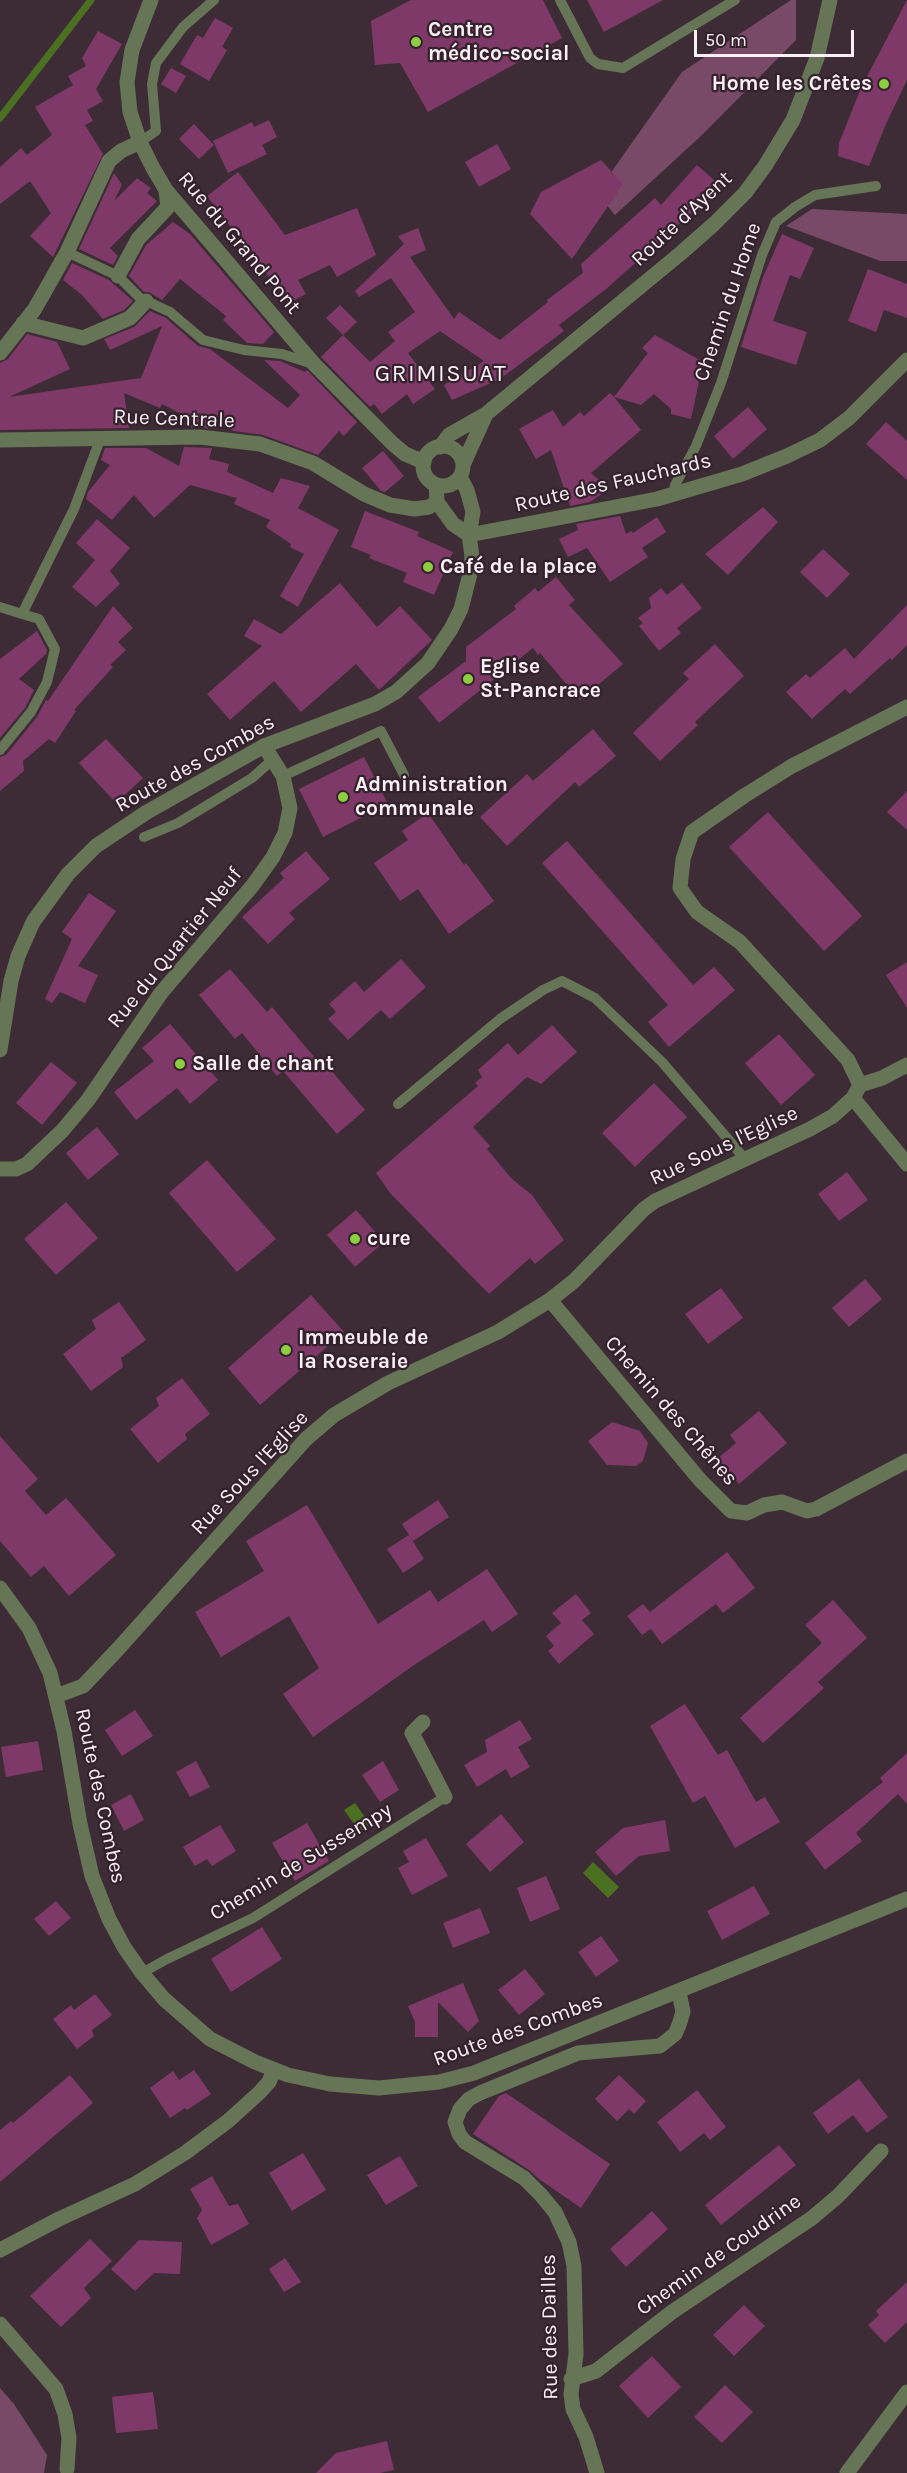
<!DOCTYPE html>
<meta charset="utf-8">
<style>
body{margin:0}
#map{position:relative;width:907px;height:2473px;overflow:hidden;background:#3d2c36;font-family:Karla,sans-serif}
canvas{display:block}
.scale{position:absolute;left:694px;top:30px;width:160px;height:27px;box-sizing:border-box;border:3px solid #fbeff6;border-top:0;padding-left:8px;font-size:18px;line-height:21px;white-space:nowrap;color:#fbeff6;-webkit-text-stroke:4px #33222c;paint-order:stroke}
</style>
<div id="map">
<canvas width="907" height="2473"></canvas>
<div class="scale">50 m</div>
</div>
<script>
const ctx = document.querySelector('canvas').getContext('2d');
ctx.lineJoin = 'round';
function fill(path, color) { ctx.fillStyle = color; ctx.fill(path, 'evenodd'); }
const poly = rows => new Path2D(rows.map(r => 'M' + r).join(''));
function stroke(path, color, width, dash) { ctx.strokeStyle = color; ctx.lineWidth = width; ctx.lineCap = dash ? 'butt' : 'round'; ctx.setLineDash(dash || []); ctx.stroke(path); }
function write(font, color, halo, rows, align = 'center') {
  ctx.font = font + ' Karla,sans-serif'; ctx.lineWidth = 4.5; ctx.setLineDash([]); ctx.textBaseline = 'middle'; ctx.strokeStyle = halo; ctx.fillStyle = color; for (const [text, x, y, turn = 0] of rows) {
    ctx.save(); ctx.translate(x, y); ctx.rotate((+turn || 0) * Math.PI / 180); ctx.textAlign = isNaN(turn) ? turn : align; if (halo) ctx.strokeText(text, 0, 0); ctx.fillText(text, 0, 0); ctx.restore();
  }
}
const green = poly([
 [791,0,796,0,796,40,703,134,615,215,605,203,612,171,682,72],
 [812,209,907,214,907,261,880,261,786,226],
 [0,2388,14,2404,47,2455,44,2473,0,2473]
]);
const water = poly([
 [355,1803,370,1824,360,1832,344,1810],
 [593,1862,619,1887,608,1898,583,1873]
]);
const stream = poly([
 [0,118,91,0]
]);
const building = poly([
 [411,0,543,0,562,38,428,112,400,63,375,65,371,21],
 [587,0,663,0,604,32],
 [907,0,907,80,886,124,869,166,838,156,839,143,861,88],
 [215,18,233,28,222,47,227,50,209,81,180,64,197,35,203,38],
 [98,31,122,44,96,89,103,101,87,110,93,121,85,125,103,154,53,257,30,236,51,213,30,181,0,204,0,167,21,148,27,155,52,135,35,107,73,85,68,76,86,66,82,58],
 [171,68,186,76,176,93,161,84],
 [269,120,277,137,262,145,267,154,228,173,213,141,252,122,254,127],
 [194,124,214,145,199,159,179,139],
 [497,144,511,169,479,187,465,162],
 [601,160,623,184,572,259,530,214,541,192],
 [697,165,722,187,700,211,697,208,606,289,559,325,564,331,500,379,452,400,444,385,484,361,440,331,408,353,435,389,413,404,407,394,382,414,374,404,370,407,321,357,343,335,370,362,395,341,388,332,415,312,391,278,359,297,355,291,404,244,398,236,418,228,426,250,410,257,454,319,459,312,500,340,548,302,547,300,583,273,581,264,655,198,661,205],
 [238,172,285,235,357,208,376,255,337,277,330,265,298,280,306,294,289,303,207,196],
 [114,173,122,185,114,201,137,178,151,188,147,193,157,201,110,248,118,256,113,265,79,249],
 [173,222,190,234,274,332,263,344,247,343,223,320,226,316,180,279,162,300,149,292,144,292,129,276,146,245],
 [782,234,814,248,800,279,790,275,773,321,807,332,796,365,741,347,763,277],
 [72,263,109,280,133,301,124,310,103,319,82,295,63,280],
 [868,269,907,284,907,318,884,310,876,332,848,321],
 [340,305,357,322,343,335,326,318],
 [150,311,166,318,198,346,210,349,288,408,300,395,264,360,280,361,305,372,307,370,357,422,344,436,339,431,318,455,263,435,234,431,218,425,217,429,189,427,191,419,162,404,160,408,124,393,129,428,0,430,0,363,8,359,27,334,57,342,70,369,9,397,141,378,162,326,110,350,104,339,134,327],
 [655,335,703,362,691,419,671,414,671,409,654,394,641,405,614,397,641,430,591,473,609,489,590,502,570,506,551,450,536,459,519,429,553,410,563,427,580,412,584,416,610,393,614,397,648,353,642,348],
 [748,407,767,429,733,459,714,436],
 [886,422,907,441,907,480,866,444],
 [184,447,212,448,209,459,229,464,227,472,273,493,281,478,310,486,298,508,339,530,298,607,280,596,304,554,290,547,291,544,266,527,270,520,234,504,237,498,190,485,154,518,134,495,112,520,86,499,88,492,110,465,101,460,105,448,146,448,179,466],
 [383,451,404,476,385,492,381,491,362,468],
 [763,507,778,522,728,575,705,554],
 [365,511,419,532,417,536,453,552,434,595,403,582,407,573,369,558,371,555,351,547],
 [620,516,626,534,631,531,633,533,657,517,666,532,642,548,648,557,610,582,587,548,568,557,559,539,578,530,576,524],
 [97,519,130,548,110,571,120,584,96,607,72,587,95,560,76,543],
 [823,549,850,574,827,598,800,572],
 [556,577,575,600,569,605,623,664,580,700,540,653,538,655,533,648,439,723,418,697,466,661,466,647,516,609,514,606,535,588,538,592],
 [340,583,377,627,400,606,432,640,379,690,356,664,301,712,274,681,230,720,207,694,262,646,244,636,254,619,281,634],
 [682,583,702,608,677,628,681,633,659,651,639,626,643,623,638,618,651,608,649,598,661,588,667,595],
 [907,605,907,645,892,660,890,658,850,694,845,689,812,719,786,692,806,674,810,678,845,648,854,659],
 [113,606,133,628,118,642,126,650,110,665,113,667,74,710,76,711,55,743,49,739,23,761,24,771,0,791,0,757,6,755,37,717,46,700,48,701],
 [37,631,47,650,46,654,19,679,34,690,25,708,0,738,0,659],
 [715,644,744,676,695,722,698,725,660,761,633,733,689,679,683,673],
 [593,729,616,756,579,787,575,782,507,846,480,817,527,774,533,781],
 [106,739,143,778,116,803,79,763],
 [364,757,388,804,323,837,299,789],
 [907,791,907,830,887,812],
 [768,812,862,916,824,951,729,847],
 [428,813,464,865,466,863,494,901,449,934,418,889,400,901,374,863,408,840,402,831],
 [567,841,693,985,714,967,735,990,669,1047,648,1022,668,1005,542,863],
 [306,851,330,879,289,913,295,919,268,944,242,917,284,878,280,873],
 [89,893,116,911,78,966,98,975,85,1003,60,992,52,1003,45,999,72,939,62,932],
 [401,959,426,987,390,1019,381,1010,348,1040,328,1019,336,1012,329,1004,355,981,364,992],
 [907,962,907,1008,886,975],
 [230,969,267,1012,272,1007,326,1071,329,1068,365,1110,337,1134,283,1071,277,1076,242,1033,235,1039,199,995],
 [170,1024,218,1080,190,1104,177,1088,136,1120,114,1092,154,1061,142,1048],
 [552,1025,577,1052,541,1084,527,1077,473,1127,490,1146,487,1149,511,1178,532,1195,564,1240,535,1264,530,1258,489,1294,390,1193,376,1173,478,1086,475,1083,482,1077,478,1070,508,1043,518,1055],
 [779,1034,815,1075,781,1105,745,1063],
 [51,1062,77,1083,42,1125,16,1103],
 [654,1083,687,1117,635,1167,602,1133],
 [97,1127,119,1154,88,1180,66,1153],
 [207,1160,276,1239,237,1272,169,1193],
 [847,1172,868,1200,839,1221,818,1194],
 [66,1202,98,1238,56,1275,24,1239],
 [356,1210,384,1242,355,1267,327,1235],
 [865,1279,882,1299,849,1327,832,1308],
 [721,1288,743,1318,708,1344,685,1314],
 [311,1295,344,1332,260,1405,228,1368],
 [119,1302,146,1340,121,1358,123,1367,91,1391,63,1354,96,1329,92,1320],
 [182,1378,210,1414,185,1434,187,1439,158,1463,130,1429,159,1406,156,1398],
 [759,1411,787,1443,739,1484,717,1459,736,1443,730,1435],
 [612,1422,640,1431,648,1443,643,1461,636,1466,607,1465,588,1441],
 [0,1436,38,1479,25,1491,46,1515,66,1498,116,1555,69,1596,44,1566,31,1577,0,1541],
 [438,1500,449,1517,413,1541,402,1524],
 [307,1505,378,1624,430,1590,438,1602,487,1569,518,1614,492,1632,484,1620,414,1665,313,1737,283,1694,319,1668,289,1616,221,1657,195,1612,264,1571,246,1541],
 [409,1535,424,1559,403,1573,387,1549],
 [727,1552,755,1588,723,1613,716,1604,662,1644,651,1629,642,1635,627,1616,643,1604,650,1612],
 [576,1594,591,1613,582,1620,594,1634,559,1664,548,1651,554,1646,546,1636,561,1623,552,1613],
 [833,1600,867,1638,818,1682,824,1688,763,1743,740,1718,822,1643,805,1625],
 [685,1704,718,1755,727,1750,756,1802,765,1797,780,1822,735,1848,705,1796,693,1803,650,1726],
 [135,1710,153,1736,122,1756,105,1730],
 [520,1720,532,1739,518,1747,530,1767,511,1778,506,1769,477,1787,464,1765,487,1752,485,1740],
 [38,1741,43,1770,6,1777,1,1747],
 [907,1753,907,1804,898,1794,856,1833,862,1841,825,1870,805,1843,883,1782,880,1778],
 [196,1761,210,1787,190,1797,176,1772],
 [383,1761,399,1790,380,1802,362,1775],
 [131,1794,144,1820,124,1831,111,1805],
 [501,1814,524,1842,490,1872,466,1844],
 [665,1820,670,1851,639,1856,616,1876,595,1852,623,1828],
 [307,1823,329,1861,295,1881,272,1843],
 [220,1825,236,1851,212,1866,207,1859,195,1866,183,1847],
 [426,1838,448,1876,412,1895,398,1868,409,1862,403,1851],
 [546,1876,560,1909,530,1922,517,1888],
 [754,1886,770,1914,722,1940,707,1911],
 [56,1901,71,1918,49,1936,34,1919],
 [480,1908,490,1933,453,1948,443,1923],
 [262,1927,282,1959,231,1992,211,1959],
 [601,1936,619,1961,596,1977,578,1952],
 [525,1969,545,1994,519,2015,498,1990],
 [463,1983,479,2021,468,2032,438,2002,438,2037,415,2037,415,2022,408,2006],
 [95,1994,112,2015,92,2030,94,2036,77,2049,53,2019,71,2005,74,2010],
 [194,2070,211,2094,187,2110,185,2108,170,2118,150,2088,173,2071,179,2080],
 [70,2075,93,2103,0,2182,0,2130,11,2121,13,2123],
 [619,2075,646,2101,634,2114,629,2109,617,2121,595,2099],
 [859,2079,888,2117,867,2133,853,2115,828,2134,813,2113],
 [697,2090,726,2127,710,2140,704,2133,680,2152,657,2122],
 [506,2093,610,2164,581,2208,539,2179,529,2170,473,2134,499,2096],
 [779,2145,796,2165,721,2225,705,2205],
 [303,2153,326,2190,292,2211,269,2173],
 [400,2156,418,2186,386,2205,367,2175],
 [212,2176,229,2206,238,2204,249,2224,211,2245,197,2218,202,2210,190,2189],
 [652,2211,668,2229,626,2267,610,2249],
 [90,2239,112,2261,84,2288,91,2298,61,2327,30,2296],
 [139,2240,182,2242,180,2274,154,2273,135,2291,111,2269],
 [285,2258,301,2282,284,2292,269,2269],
 [907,2282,907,2322,885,2343,868,2325,879,2315,876,2311],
 [744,2305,765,2326,734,2356,713,2335],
 [652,2356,681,2387,648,2418,619,2386],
 [725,2385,753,2412,722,2443,694,2417],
 [153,2392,158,2429,116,2433,112,2397],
 [387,2441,394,2470,380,2473,316,2473,336,2453]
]);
const service = poly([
 [560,0,590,58,598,64,623,68,735,0],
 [140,142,156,131,152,84,156,63,183,27,214,0],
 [67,252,118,276,140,298,170,312,203,340,244,350,282,354,313,364],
 [673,495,675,485,696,446,721,383,762,255,776,222,795,207,815,195,876,186],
 [0,607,22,614],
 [0,750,31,712,47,682,55,649,39,619,22,614,74,509,101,437],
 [283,776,381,731,404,775],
 [144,837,178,823,252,778,271,761],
 [398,1104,500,1019,543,990,562,981,595,998,662,1062,745,1159],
 [142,1973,167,1959,253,1918,445,1797]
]);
const minor = poly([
 [151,0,132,50,127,82,130,112,140,142,153,168,166,190,314,364,392,443,405,454,424,462],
 [118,276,138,239,168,207,166,190],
 [23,323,83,338,130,318,146,301],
 [0,353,34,310,45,291,67,252,109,161,121,151,140,142],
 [0,440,200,437,260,444,313,463,364,494,390,505,415,509,429,507,437,502],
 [469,535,657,499,742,474,787,456,820,440,849,418,907,360],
 [860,1085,882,1078,907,1065],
 [853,1098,907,1164],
 [0,1169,16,1169,27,1164,62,1131,88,1100,161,993,253,885,273,857,285,833,290,808,283,776,264,746],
 [550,1300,700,1480,731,1511,747,1513,764,1505,782,1502,807,1511,816,1509,907,1461],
 [56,1696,83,1686,118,1649,306,1439,334,1415,388,1383,498,1332,550,1300,574,1281,644,1209,655,1201,810,1129,833,1116,853,1098,860,1085,848,1060,740,942,697,912,680,888,683,859,692,832,744,796,792,766,907,707],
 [423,1722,412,1733,445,1797],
 [0,2250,59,2219,135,2184,185,2153,228,2121,259,2093,269,2082,274,2070],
 [0,2324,56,2389,65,2414,69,2438,67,2469],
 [571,2379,596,2371,672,2312,812,2218,838,2196,881,2151],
 [597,2473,586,2437,573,2409,571,2394,576,2354,574,2266,569,2242,555,2212,541,2195,524,2178,465,2142,459,2134,455,2122,460,2109,469,2099,480,2093,578,2053,660,2046,675,2034,679,2025,683,2012,679,1992]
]);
const tertiary = poly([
 '423 466a20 20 0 1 1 40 0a20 20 0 1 1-40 0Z',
 [440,447,449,435,486,414,681,253,714,224,745,193,765,166,793,120,817,58,830,0],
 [463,465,486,414],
 [436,485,437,502,453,524,469,535],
 [0,1050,11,981,18,956,33,922,68,874,96,846,147,812,264,746,375,704,396,692,428,663,451,629,461,609,471,570,472,556,469,535,473,512,467,490,460,477],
 [0,1588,29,1628,50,1673,64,1731,80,1824,92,1876,109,1919,124,1947,142,1973,164,1999,210,2039,255,2062,288,2075,330,2084,379,2088,439,2082,474,2073,907,1899],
 [847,2473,907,2392]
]);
const markers = [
 [416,42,6,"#8ecd42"],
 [884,84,6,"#8ecd42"],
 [428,567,6,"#8ecd42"],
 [468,679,6,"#8ecd42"],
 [343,797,6,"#8ecd42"],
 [180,1064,6,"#8ecd42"],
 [355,1239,6,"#8ecd42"],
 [286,1350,6,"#8ecd42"]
];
const poiNames = [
 ["Centre",428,30],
 ["médico-social",428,54],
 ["Home les Crêtes",872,84,"right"],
 ["Café de la place",440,567],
 ["Eglise",480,667],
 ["St-Pancrace",480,691],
 ["Administration",355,785],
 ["communale",355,809],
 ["Salle de chant",192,1064],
 ["cure",367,1239],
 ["Immeuble de",298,1338],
 ["la Roseraie",298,1362]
];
const streetNames = [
 ["Route d'Ayent",682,219,-43],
 ["Rue du Grand Pont",239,243,50],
 ["Chemin du Home",728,302,-71],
 ["Rue Centrale",174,419,2],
 ["Route des Fauchards",613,483,-13],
 ["Route des Combes",195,764,-29],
 ["Rue du Quartier Neuf",175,948,-51],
 ["Rue Sous l'Eglise",724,1146,-25],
 ["Chemin des Chênes",671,1411,49],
 ["Rue Sous l'Eglise",250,1473,-47],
 ["Route des Combes",100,1796,78],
 ["Chemin de Sussempy",301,1862,-31],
 ["Route des Combes",518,2030,-20],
 ["Chemin de Coudrine",719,2255,-35],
 ["Rue des Dailles",550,2327,-91]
];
const quarterNames = [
 ["GRIMISUAT",441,374]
];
fill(green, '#794a68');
fill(water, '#4c7022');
stroke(stream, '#4c7022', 7);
fill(building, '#7f3968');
stroke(service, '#657556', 10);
stroke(minor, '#657556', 15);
stroke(tertiary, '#657556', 15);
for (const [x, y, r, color] of markers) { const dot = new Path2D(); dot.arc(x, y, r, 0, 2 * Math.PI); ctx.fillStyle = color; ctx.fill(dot); stroke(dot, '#33222c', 2); }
write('bold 21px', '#fbeff6', '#33222c', poiNames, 'left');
write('21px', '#fbeff6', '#33222c', streetNames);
ctx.letterSpacing = '1.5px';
write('24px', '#fbeff6', '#33222c', quarterNames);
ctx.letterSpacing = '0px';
</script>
